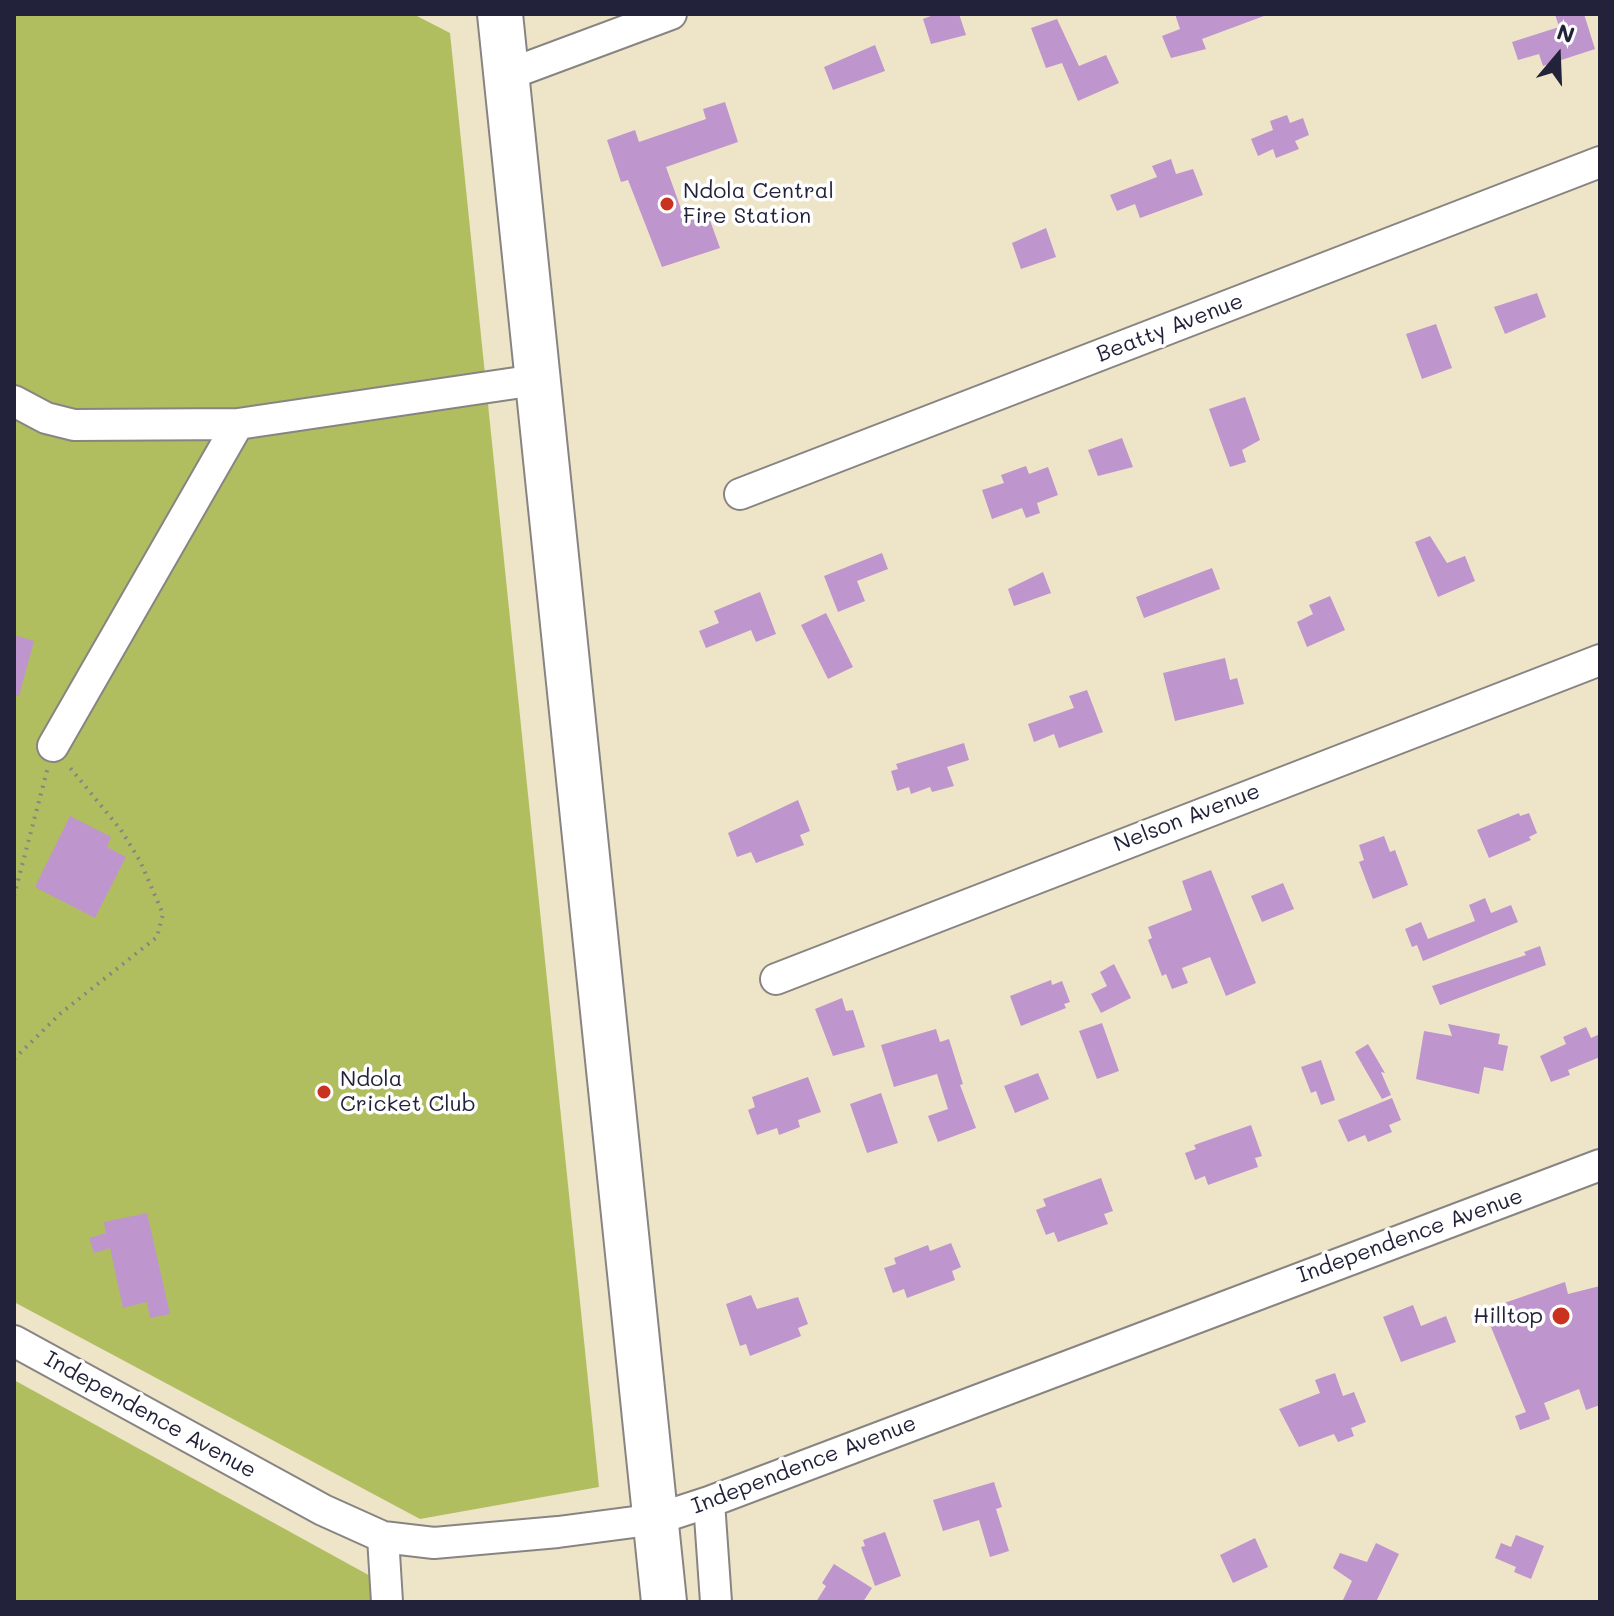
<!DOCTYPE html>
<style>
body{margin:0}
#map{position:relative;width:1614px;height:1616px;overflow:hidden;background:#eee5c9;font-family:Mali,sans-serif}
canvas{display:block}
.frame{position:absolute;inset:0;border:16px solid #22223b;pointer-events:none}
.north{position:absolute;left:1518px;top:16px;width:80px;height:80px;-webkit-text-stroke:6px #fff;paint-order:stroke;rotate:19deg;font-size:22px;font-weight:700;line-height:32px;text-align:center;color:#22223b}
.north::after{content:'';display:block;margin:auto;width:28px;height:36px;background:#22223b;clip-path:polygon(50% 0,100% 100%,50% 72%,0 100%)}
</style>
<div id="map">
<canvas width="1614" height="1616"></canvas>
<div class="frame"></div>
<div class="north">N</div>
</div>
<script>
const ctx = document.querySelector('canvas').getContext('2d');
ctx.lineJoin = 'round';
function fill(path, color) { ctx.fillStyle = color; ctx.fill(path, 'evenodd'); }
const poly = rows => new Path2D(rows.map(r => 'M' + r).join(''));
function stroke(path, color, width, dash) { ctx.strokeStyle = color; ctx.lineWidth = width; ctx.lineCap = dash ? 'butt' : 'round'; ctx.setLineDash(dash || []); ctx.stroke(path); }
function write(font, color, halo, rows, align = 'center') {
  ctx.font = font + ' Mali,sans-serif'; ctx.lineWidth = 7; ctx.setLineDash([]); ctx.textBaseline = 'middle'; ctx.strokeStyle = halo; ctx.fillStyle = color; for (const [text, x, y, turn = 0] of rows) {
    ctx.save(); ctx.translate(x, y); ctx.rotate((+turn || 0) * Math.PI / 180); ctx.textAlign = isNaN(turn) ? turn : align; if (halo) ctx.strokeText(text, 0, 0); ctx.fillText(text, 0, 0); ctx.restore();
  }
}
const green = poly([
 [14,14,413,14,450,33,599,1487,420,1519,14,1302],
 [14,1380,374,1578,376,1602,14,1602]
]);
const building = poly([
 [936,14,959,14,966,35,931,44,923,19],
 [1175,14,1264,14,1264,16,1202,39,1206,49,1171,58,1162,36,1180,29],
 [1555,14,1584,14,1595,49,1543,66,1539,54,1518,60,1512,42,1559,27],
 [1057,19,1079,66,1106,55,1119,83,1078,101,1062,63,1046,68,1031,28],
 [875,45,885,71,833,90,824,67],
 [725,102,738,142,666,167,685,220,707,212,720,248,662,267,628,180,621,182,607,140,635,130,639,142,706,119,703,109],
 [1287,115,1290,123,1303,118,1309,135,1295,141,1299,149,1276,158,1273,149,1258,156,1251,139,1273,130,1270,121],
 [1171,159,1176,174,1193,169,1203,195,1140,218,1135,204,1117,211,1110,195,1157,177,1152,166],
 [1046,228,1056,257,1021,269,1012,243],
 [1537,293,1546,317,1505,334,1494,307],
 [1436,324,1452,368,1422,379,1406,334],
 [1245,397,1260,440,1242,450,1246,462,1230,467,1209,409],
 [1122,438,1133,467,1098,476,1088,450],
 [1026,466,1029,474,1048,467,1058,495,1037,503,1040,513,1026,518,1022,508,992,519,982,490,1004,483,1001,475],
 [1430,536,1447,563,1465,556,1475,581,1438,597,1415,542],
 [882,553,888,569,857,581,865,601,838,612,824,576],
 [1212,568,1220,589,1144,618,1136,597],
 [1043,572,1051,593,1014,606,1008,589],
 [760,592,776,634,756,642,751,630,706,648,699,631,719,623,714,611],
 [1330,596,1345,630,1307,647,1297,622,1313,614,1309,605],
 [826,613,853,667,828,679,801,625],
 [14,635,34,641,19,696,14,695],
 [1225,658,1230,680,1237,678,1244,704,1175,721,1163,673],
 [1087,690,1103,732,1059,748,1054,734,1034,742,1028,724,1074,708,1069,696],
 [964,743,969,760,947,767,954,786,932,792,930,787,911,794,909,787,897,791,891,771,898,769,896,764],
 [798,800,810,831,800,835,804,845,756,863,751,852,737,857,728,833],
 [1519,813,1520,816,1529,813,1537,833,1529,837,1531,840,1489,858,1477,830],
 [70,816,111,837,107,847,126,857,95,918,35,887],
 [1384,836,1390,852,1395,850,1408,885,1373,899,1359,862,1364,860,1359,845],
 [1211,870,1256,983,1226,996,1210,957,1182,968,1188,983,1172,989,1166,974,1162,976,1148,940,1152,938,1148,927,1192,910,1182,881],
 [1283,883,1294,909,1262,922,1251,896],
 [1485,898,1491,913,1511,905,1518,922,1423,961,1417,945,1412,947,1405,929,1421,922,1428,939,1475,921,1469,905],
 [1540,946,1546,965,1440,1005,1432,986,1526,955,1524,952],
 [1114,964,1131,998,1101,1013,1091,994,1107,986,1100,972],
 [1051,980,1052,985,1062,981,1070,1002,1064,1004,1066,1008,1021,1026,1010,996],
 [842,998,846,1011,853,1010,865,1047,833,1056,815,1009],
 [1102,1023,1119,1071,1097,1079,1079,1031],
 [1448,1024,1500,1034,1498,1044,1508,1046,1503,1071,1484,1067,1479,1094,1416,1079,1424,1031,1452,1036],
 [1586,1027,1591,1038,1600,1034,1600,1057,1568,1070,1570,1075,1551,1082,1540,1056,1566,1044,1563,1037],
 [936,1029,940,1042,949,1039,963,1084,960,1085,976,1128,938,1142,928,1116,948,1109,937,1074,894,1087,881,1045],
 [1368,1044,1385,1073,1381,1072,1391,1095,1382,1099,1355,1052],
 [1321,1060,1335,1100,1321,1105,1316,1091,1311,1093,1301,1067],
 [1038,1073,1049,1099,1015,1113,1004,1086],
 [808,1077,821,1112,798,1120,800,1127,779,1135,777,1128,757,1135,748,1110,755,1107,752,1097],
 [881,1093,898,1143,867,1153,850,1104],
 [1392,1098,1401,1120,1389,1125,1392,1132,1368,1142,1365,1135,1348,1142,1338,1120],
 [1251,1125,1262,1156,1255,1158,1258,1167,1208,1185,1205,1176,1195,1180,1185,1153,1196,1149,1194,1145],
 [1101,1178,1113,1211,1104,1214,1108,1224,1058,1242,1054,1232,1046,1235,1036,1210,1046,1206,1043,1199],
 [147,1213,170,1314,150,1318,147,1302,123,1308,110,1248,94,1253,89,1238,106,1233,104,1222],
 [951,1243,961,1267,952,1271,955,1280,907,1298,904,1289,893,1293,884,1268,896,1264,894,1258,928,1245,930,1251],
 [1565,1282,1568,1294,1600,1286,1600,1405,1586,1410,1579,1389,1544,1403,1550,1419,1520,1430,1515,1416,1526,1412,1484,1310],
 [751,1295,757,1309,798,1297,808,1324,798,1328,801,1336,750,1356,746,1344,740,1346,726,1304],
 [1413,1305,1421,1326,1446,1316,1456,1342,1401,1362,1383,1317],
 [1335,1373,1343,1396,1354,1392,1366,1422,1351,1428,1354,1436,1338,1442,1334,1434,1299,1447,1279,1409,1320,1393,1315,1380],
 [994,1482,1002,1507,996,1509,1009,1551,990,1557,979,1520,943,1531,933,1500],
 [885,1532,901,1576,875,1586,861,1547,865,1546,863,1540],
 [1516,1535,1544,1546,1531,1579,1514,1572,1516,1567,1495,1558,1501,1543,1511,1547],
 [1255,1538,1268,1567,1233,1583,1220,1555],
 [1376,1543,1399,1554,1376,1602,1342,1602,1352,1581,1333,1568,1340,1553,1367,1562],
 [834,1564,872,1588,863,1602,816,1602,826,1586,822,1583]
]);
const path = poly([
 [14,896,48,767],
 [14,1059,61,1013,157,937,163,914,140,861,121,830,67,764]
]);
const minor = poly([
 [507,75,671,14],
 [14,401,46,418,74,425,238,424,536,380],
 [740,494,1600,162],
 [53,746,238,424],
 [776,979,1600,660],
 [14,1341,323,1510,383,1537,434,1543,558,1532,657,1519,709,1502,1600,1165],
 [709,1502,716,1602],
 [383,1537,387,1602]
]);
const highway = poly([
 [500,14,664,1602]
]);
const markers = [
 [667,204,8,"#c8321e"],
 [324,1092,8,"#c8321e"],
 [1561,1316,10,"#c8321e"]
];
const poiNames = [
 ["Ndola Central",683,191],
 ["Fire Station",683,216],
 ["Ndola",340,1079],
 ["Cricket Club",340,1104],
 ["Hilltop",1543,1316,"right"]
];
const streetNames = [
 ["Beatty Avenue",1170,328,-21],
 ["Nelson Avenue",1187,818,-21],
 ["Independence Avenue",1410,1236,-20],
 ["Independence Avenue",150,1415,29],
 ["Independence Avenue",804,1465,-21]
];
fill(green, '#b1be60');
fill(building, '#be95cc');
stroke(minor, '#888482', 34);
stroke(highway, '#888482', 48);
stroke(path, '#888482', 4, [2, 6]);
stroke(minor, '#fff', 30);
stroke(highway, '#fff', 44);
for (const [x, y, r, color] of markers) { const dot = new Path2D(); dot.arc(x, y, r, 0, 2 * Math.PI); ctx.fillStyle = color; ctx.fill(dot); stroke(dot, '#fff', 3); }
write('22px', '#22223b', '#fff', poiNames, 'left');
write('22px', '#22223b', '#fff', streetNames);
</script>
